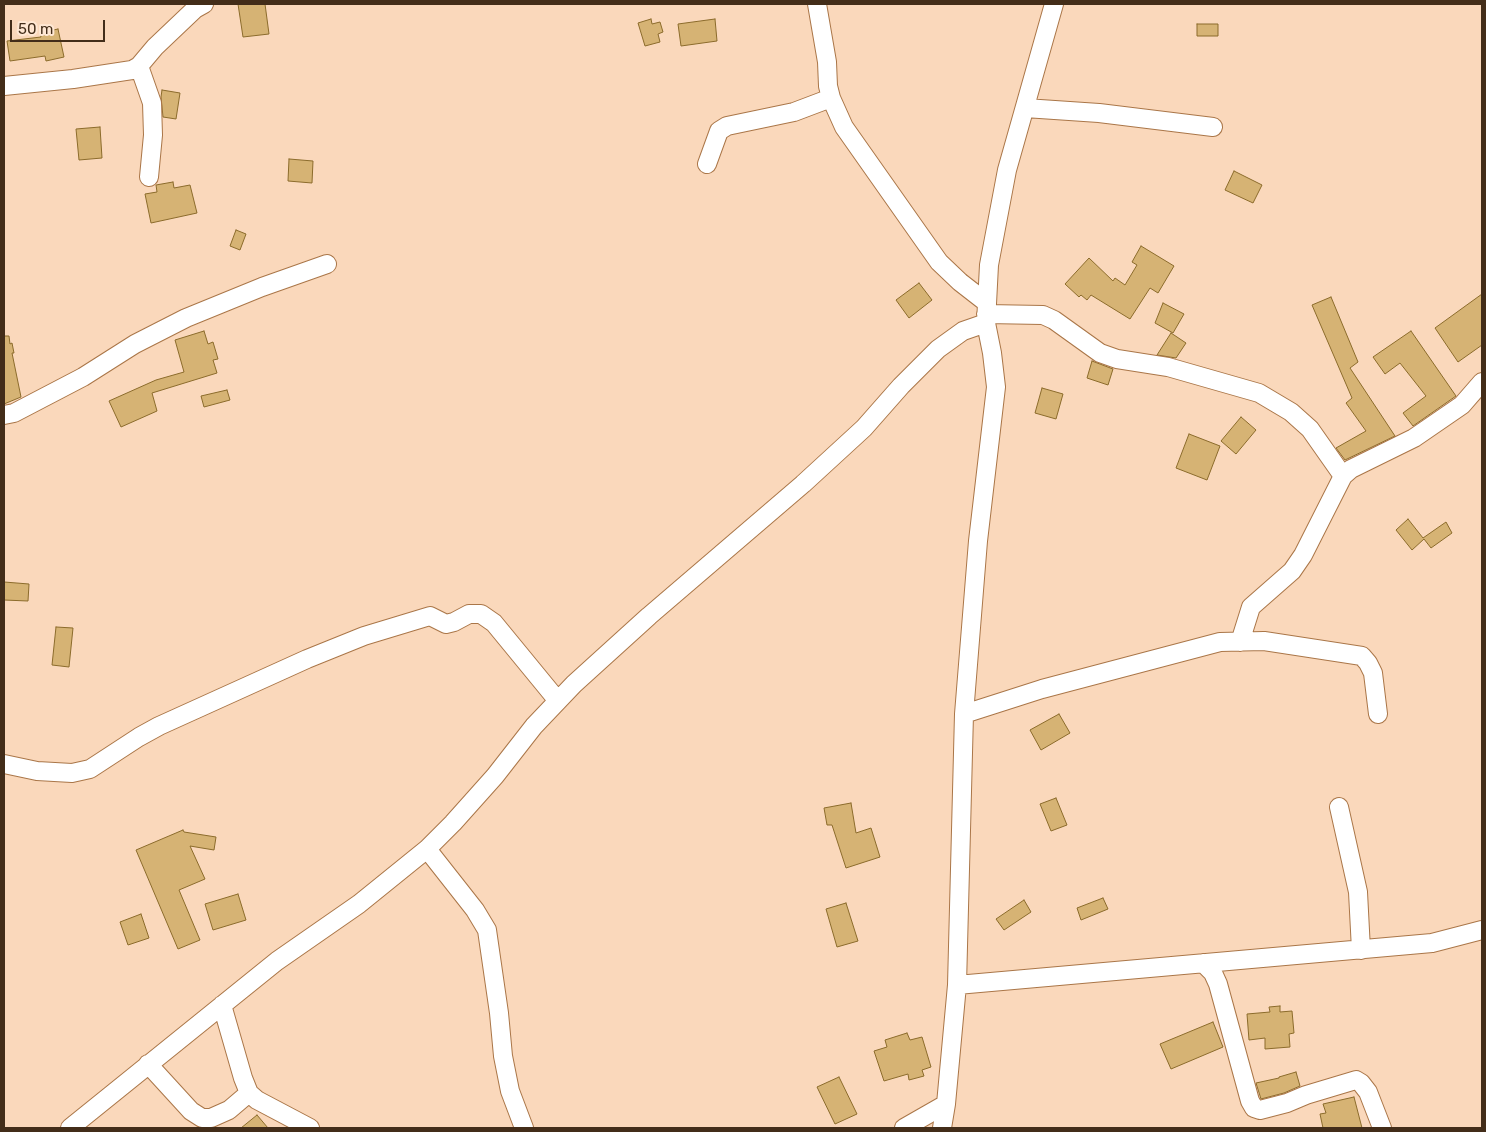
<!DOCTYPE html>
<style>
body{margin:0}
#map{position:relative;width:1486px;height:1132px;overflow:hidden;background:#fad8bb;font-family:Rubik,sans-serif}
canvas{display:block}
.frame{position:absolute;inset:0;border:5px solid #432d19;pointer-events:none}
.scale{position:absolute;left:10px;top:20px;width:95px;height:22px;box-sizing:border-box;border:2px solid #432d19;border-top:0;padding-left:6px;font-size:15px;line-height:18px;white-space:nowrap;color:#432d19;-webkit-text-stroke:4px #ffe8d4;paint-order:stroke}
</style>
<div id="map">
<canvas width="1486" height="1132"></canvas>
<div class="frame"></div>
<div class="scale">50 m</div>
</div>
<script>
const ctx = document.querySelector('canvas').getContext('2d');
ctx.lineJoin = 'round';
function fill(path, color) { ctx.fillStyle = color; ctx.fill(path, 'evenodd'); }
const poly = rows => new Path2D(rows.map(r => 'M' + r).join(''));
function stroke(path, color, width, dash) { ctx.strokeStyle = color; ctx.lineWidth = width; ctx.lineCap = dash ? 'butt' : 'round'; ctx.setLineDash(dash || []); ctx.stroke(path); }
const building = poly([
 [238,4,265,4,269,34,243,37,238,4],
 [651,19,652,24,660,22,663,32,658,34,660,42,645,46,638,23,651,19],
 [715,19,717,41,681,46,678,24,715,19],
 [1197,24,1218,24,1218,36,1197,36,1197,24],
 [58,29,64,57,46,61,45,56,10,61,7,41,41,37,40,33,58,29],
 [162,90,180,93,176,119,163,117,161,97,162,90],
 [100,127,102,158,79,160,76,129,100,127],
 [289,159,313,161,312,183,288,181,289,159],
 [1234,171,1262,185,1253,203,1225,190,1234,171],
 [173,182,174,188,190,185,197,213,151,223,145,194,157,192,156,185,173,182],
 [236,230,246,234,240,250,230,246,236,230],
 [1141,246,1174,266,1158,293,1150,288,1130,319,1091,295,1087,300,1081,295,1079,297,1065,284,1089,258,1113,281,1115,278,1125,285,1137,265,1132,262,1141,246],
 [919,283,932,300,909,318,896,300,919,283],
 [1482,294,1482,345,1458,362,1435,328,1482,294],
 [1331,297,1358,362,1350,368,1395,436,1345,460,1336,448,1366,431,1346,403,1352,398,1312,305,1331,297],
 [1163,303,1184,314,1173,333,1155,323,1163,303],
 [204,331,208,344,213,342,218,359,213,360,217,373,152,393,157,411,121,427,109,401,156,380,184,372,175,340,204,331],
 [1411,331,1456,396,1413,426,1403,413,1426,396,1400,363,1385,374,1373,357,1411,331],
 [1171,333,1186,343,1176,358,1157,355,1171,333],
 [4,336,9,336,10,344,12,343,14,353,12,353,21,397,4,404,4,336],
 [1092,361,1113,369,1108,385,1087,378,1092,361],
 [1042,388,1063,394,1056,419,1035,413,1042,388],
 [227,390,230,400,204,407,201,396,227,390],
 [1241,417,1256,430,1236,454,1221,441,1241,417],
 [1189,434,1220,446,1207,480,1176,468,1189,434],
 [1408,519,1423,538,1446,522,1452,533,1431,548,1424,539,1412,550,1396,530,1408,519],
 [4,582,29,584,28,601,4,600,4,582],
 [56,627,73,628,69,667,52,665,56,627],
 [1059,714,1070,733,1041,750,1030,730,1059,714],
 [1056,798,1067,825,1051,831,1040,804,1056,798],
 [851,803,856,833,871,828,880,857,846,868,832,825,827,825,824,808,851,803],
 [183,830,184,832,216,837,214,850,190,846,205,879,179,890,200,940,178,949,136,850,183,830],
 [238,894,246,920,213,930,205,904,238,894],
 [1103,898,1108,909,1081,920,1077,908,1103,898],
 [1024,900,1031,912,1004,930,996,919,1024,900],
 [846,903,858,941,837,947,826,909,846,903],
 [141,914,149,938,128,945,120,922,141,914],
 [1280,1006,1280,1012,1292,1011,1294,1033,1289,1034,1290,1047,1265,1049,1265,1038,1249,1040,1247,1014,1270,1012,1269,1007,1280,1006],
 [1213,1022,1223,1047,1171,1069,1160,1044,1213,1022],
 [907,1033,910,1040,922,1037,931,1067,922,1070,924,1076,909,1080,908,1074,884,1081,874,1051,887,1047,885,1040,907,1033],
 [1296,1072,1300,1086,1284,1093,1261,1099,1256,1083,1279,1078,1279,1077,1296,1072],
 [839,1077,857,1114,835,1124,817,1087,839,1077],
 [1354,1097,1362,1128,1323,1128,1320,1114,1326,1113,1323,1104,1354,1097],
 [257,1115,268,1128,241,1128,257,1115]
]);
const minor = poly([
 [817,4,827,62,828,86,831,98,844,127,939,262,960,282,987,303],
 [139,66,152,103,153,135,149,177],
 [4,86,73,79,132,70,139,66,155,47,195,9,204,4],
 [1025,108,1099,113,1213,127],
 [707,164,719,131,727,126,794,112,831,98],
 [986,314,1043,315,1054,320,1100,353,1117,359,1168,367,1259,393,1291,412,1310,429,1343,476],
 [4,415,14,413,83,377,135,344,186,318,262,287,327,264],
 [1240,642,1251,607,1292,571,1303,555,1343,476,1351,469,1414,438,1462,405,1482,382],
 [964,714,1042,689,1220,642,1264,641,1362,656,1368,663,1373,673,1378,714],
 [4,764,37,771,72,773,90,769,139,737,159,726,307,659,364,636,430,616,446,624,454,622,469,614,481,614,494,623,558,701],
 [1339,807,1358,892,1361,950],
 [427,849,475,910,487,930,499,1013,503,1056,510,1091,524,1128],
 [1203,963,1213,973,1218,984,1250,1101,1254,1108,1260,1110,1287,1103,1306,1095,1356,1080,1361,1083,1368,1092,1382,1128],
 [957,985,1432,943,1482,930],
 [222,1005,243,1078,249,1093,257,1100,310,1128],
 [148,1064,191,1111,202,1118,211,1118,229,1110,249,1093],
 [70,1128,277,961,359,904,427,849,453,823,495,776,534,726,574,684,649,616,803,484,864,428,901,386,938,349,963,331,986,323],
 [904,1128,946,1104],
 [942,1128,946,1104,957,985,964,714,978,541,996,387,992,353,986,323,989,265,1007,170,1054,4]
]);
fill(building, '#d6b374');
stroke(building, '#8b6b2b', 1);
stroke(minor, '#aa7648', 20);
stroke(minor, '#fff', 18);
</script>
